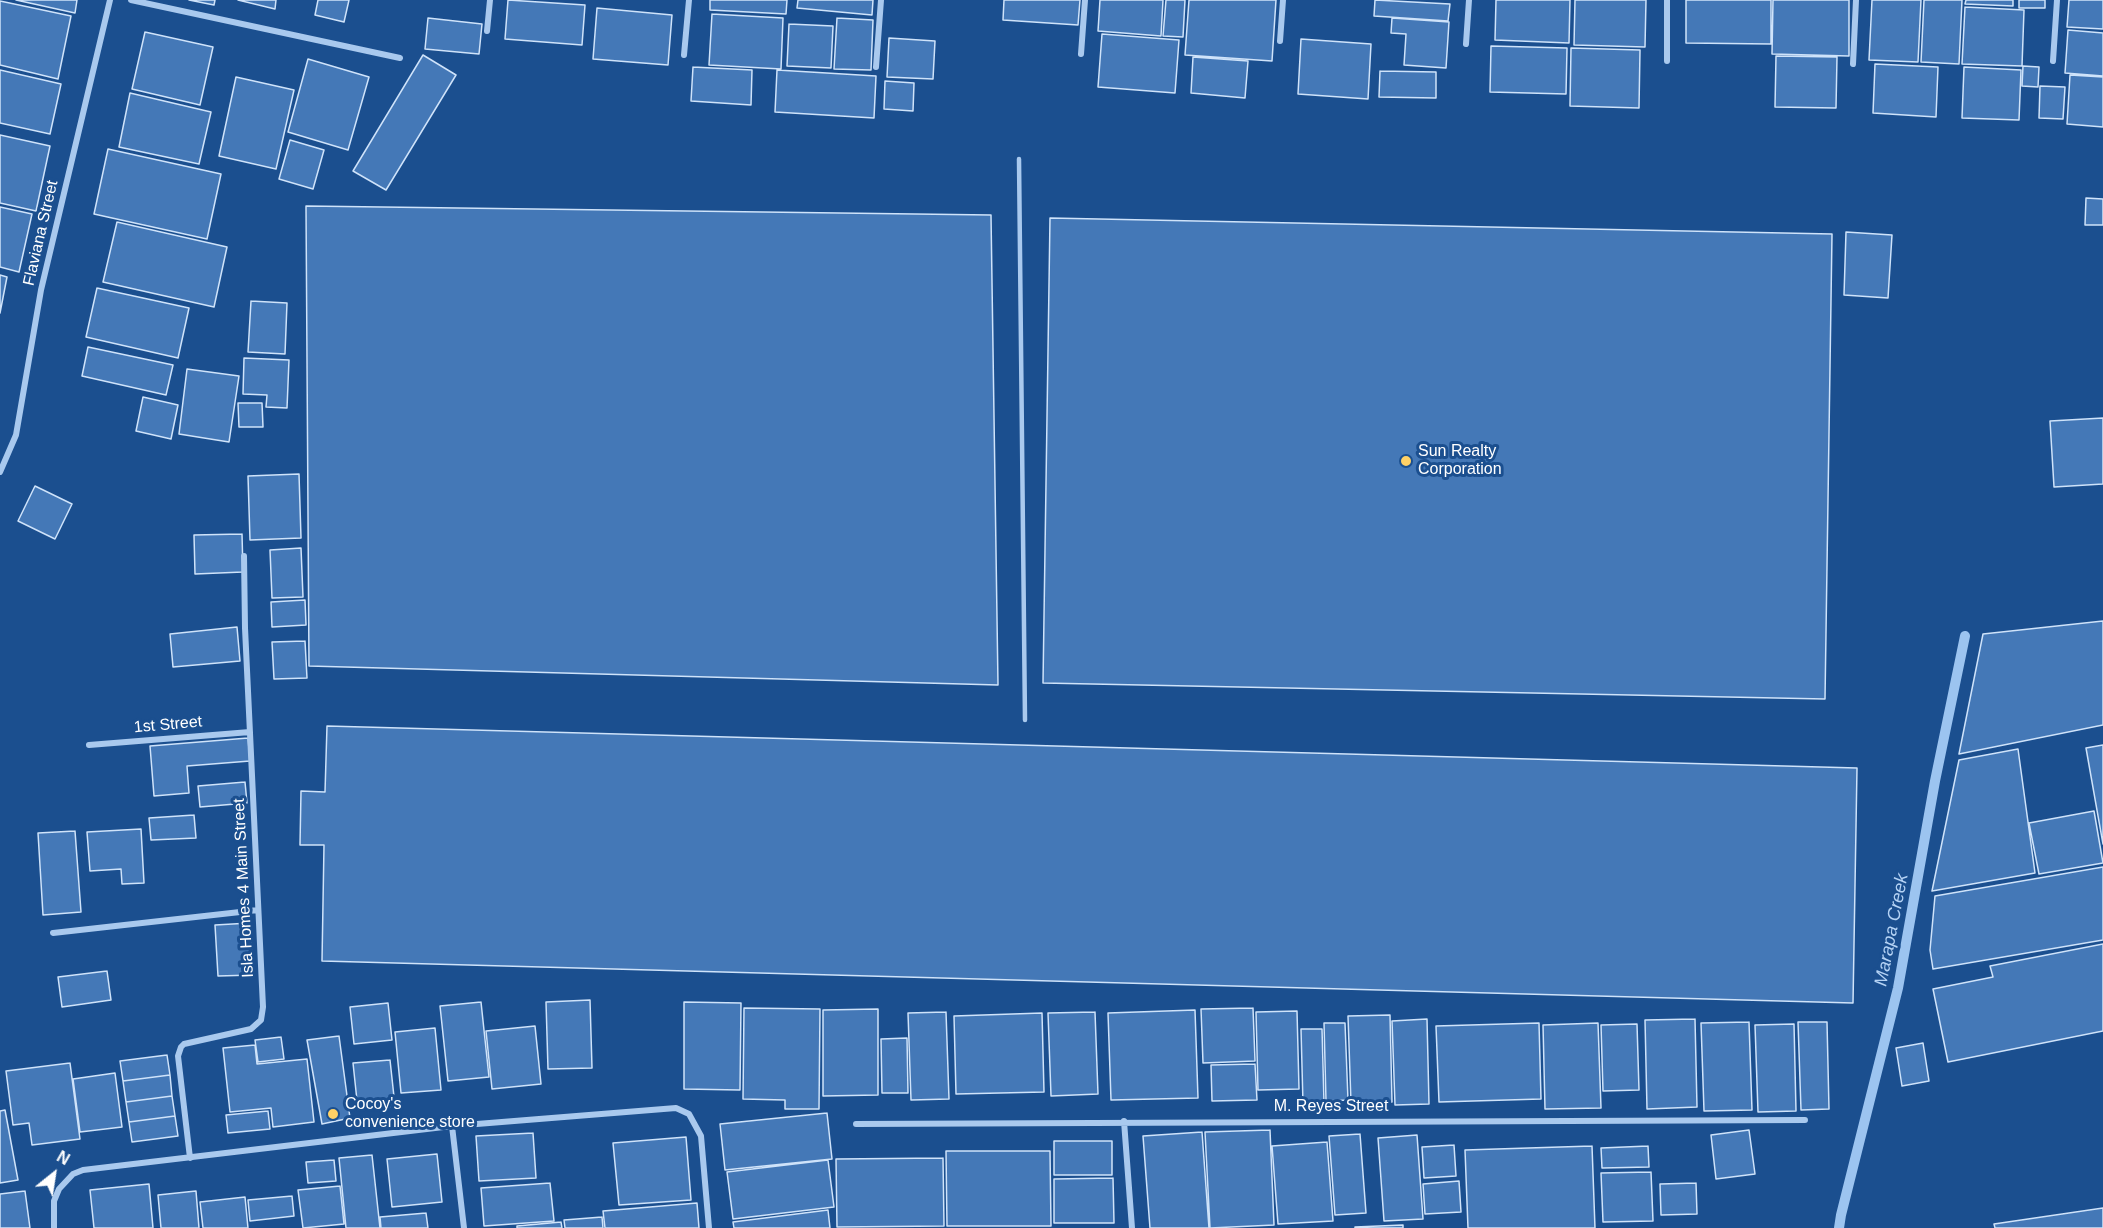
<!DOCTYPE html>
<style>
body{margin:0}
#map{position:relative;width:2103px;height:1228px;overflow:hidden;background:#1b4f8f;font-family:Arial,sans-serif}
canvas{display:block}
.north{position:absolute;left:24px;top:1144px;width:60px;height:60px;-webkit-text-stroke:4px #1b4f8f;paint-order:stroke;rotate:30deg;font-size:16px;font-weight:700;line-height:24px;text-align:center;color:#fff}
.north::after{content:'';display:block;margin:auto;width:21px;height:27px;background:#fff;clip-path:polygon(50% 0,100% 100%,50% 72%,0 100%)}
</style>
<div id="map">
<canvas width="2103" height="1228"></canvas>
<div class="north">N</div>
</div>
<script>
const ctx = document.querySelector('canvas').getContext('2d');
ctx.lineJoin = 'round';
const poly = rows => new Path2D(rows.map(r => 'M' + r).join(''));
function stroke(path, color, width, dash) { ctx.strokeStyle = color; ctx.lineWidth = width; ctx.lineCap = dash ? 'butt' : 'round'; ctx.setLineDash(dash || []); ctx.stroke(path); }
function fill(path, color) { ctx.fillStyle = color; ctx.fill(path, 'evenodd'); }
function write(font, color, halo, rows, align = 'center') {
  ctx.font = font + ' Arial,sans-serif'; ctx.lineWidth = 6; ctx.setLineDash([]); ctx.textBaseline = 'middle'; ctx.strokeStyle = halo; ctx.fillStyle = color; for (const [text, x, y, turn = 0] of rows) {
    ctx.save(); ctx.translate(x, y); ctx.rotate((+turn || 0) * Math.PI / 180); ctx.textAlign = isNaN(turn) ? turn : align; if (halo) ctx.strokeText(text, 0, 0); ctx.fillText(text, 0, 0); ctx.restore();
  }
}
const stream = poly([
 [1839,1228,1841,1215,1898,988,1935,781,1965,636]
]);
const building = poly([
 [16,0,77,0,75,13,16,0],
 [189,0,215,0,214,5,189,0],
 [238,0,276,0,275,9,238,0],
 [318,0,349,0,344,22,315,15,318,0],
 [508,0,585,5,582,45,505,39,508,0],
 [710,0,787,0,786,14,710,10,710,0],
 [798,0,873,0,872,15,797,8,798,0],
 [1004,0,1080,0,1078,25,1003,20,1004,0],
 [1100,0,1163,0,1161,36,1098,31,1100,0],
 [1166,0,1185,0,1183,37,1163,36,1166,0],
 [1189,0,1276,0,1272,61,1185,55,1189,0],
 [1375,0,1450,4,1448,21,1374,16,1375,0],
 [1496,0,1570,0,1569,43,1495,40,1496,0],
 [1575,0,1646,0,1645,47,1574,45,1575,0],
 [1686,0,1771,0,1771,44,1686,43,1686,0],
 [1773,0,1849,0,1849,56,1772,54,1773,0],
 [1872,0,1921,0,1918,62,1869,60,1872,0],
 [1924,0,1962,0,1959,64,1921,62,1924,0],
 [1966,0,2013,0,2013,6,1965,4,1966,0],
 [2019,0,2045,0,2045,8,2019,8,2019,0],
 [2069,0,2103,0,2103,29,2067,27,2069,0],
 [0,1,71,16,58,79,0,65,0,1],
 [1965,7,2024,10,2022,66,1962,64,1965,7],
 [597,8,672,15,668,65,593,59,597,8],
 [712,14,783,18,781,69,709,65,712,14],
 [428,18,482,24,479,54,425,49,428,18],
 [837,18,873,20,871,70,834,69,837,18],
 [1392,18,1449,22,1446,68,1404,65,1406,34,1391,33,1392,18],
 [789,24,833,26,831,68,787,66,789,24],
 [2068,30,2103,33,2103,76,2065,73,2068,30],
 [145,32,213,47,200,105,132,89,145,32],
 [1102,34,1179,40,1175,93,1098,87,1102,34],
 [889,38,935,41,933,79,887,77,889,38],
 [1301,39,1371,44,1368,99,1298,94,1301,39],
 [1491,46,1567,48,1566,94,1490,92,1491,46],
 [1571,48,1640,50,1639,108,1570,106,1571,48],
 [423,55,456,75,386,190,353,171,423,55],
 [1776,56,1837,57,1836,108,1775,107,1776,56],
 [1193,57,1248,61,1245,98,1191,93,1193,57],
 [308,59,369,77,348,150,288,132,308,59],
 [1875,64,1938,67,1936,117,1873,113,1875,64],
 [2023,66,2039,67,2038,87,2022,86,2023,66],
 [693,67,752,70,751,105,691,101,693,67],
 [1964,67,2021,70,2019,120,1962,118,1964,67],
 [0,70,61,84,50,134,0,123,0,70],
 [777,70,876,76,874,118,775,112,777,70],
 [1380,71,1436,72,1436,98,1379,97,1380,71],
 [2070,75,2103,77,2103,127,2067,124,2070,75],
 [236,77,294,90,276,169,219,156,236,77],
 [885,81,914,83,913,111,884,109,885,81],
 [2040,86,2065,87,2063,119,2039,118,2040,86],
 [130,93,211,112,199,164,119,147,130,93],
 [0,135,50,146,36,211,0,203,0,135],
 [290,140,324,150,313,189,279,179,290,140],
 [108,149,221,174,207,239,94,214,108,149],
 [2086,198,2103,199,2103,225,2085,225,2086,198],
 [306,206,991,215,998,685,309,666,306,206],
 [0,207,32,214,19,272,0,267,0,207],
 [1050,218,1832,234,1825,699,1043,683,1050,218],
 [117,222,227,247,214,307,103,282,117,222],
 [1846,232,1892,235,1888,298,1844,295,1846,232],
 [0,275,7,277,0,313,0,275],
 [97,288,189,308,178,358,86,337,97,288],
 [251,301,287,303,285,354,248,352,251,301],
 [88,347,173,365,166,395,82,376,88,347],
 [244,358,289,360,287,408,266,407,267,395,243,394,244,358],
 [187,369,239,376,229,442,179,434,187,369],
 [143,397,178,405,171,439,136,431,143,397],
 [238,403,262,403,263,427,239,427,238,403],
 [2103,418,2103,484,2054,487,2050,421,2103,418],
 [299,474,301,538,250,540,248,476,299,474],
 [35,486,72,504,55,539,18,521,35,486],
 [242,534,243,572,195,574,194,535,242,534],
 [301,548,303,597,272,598,270,550,301,548],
 [305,600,306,625,272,627,271,602,305,600],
 [2103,621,2103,725,1959,754,1983,634,2103,621],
 [237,627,240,661,173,667,170,634,237,627],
 [305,641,307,678,274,679,272,642,305,641],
 [327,726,1857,768,1853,1003,322,961,324,845,300,845,301,791,325,792,327,726],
 [248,738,250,761,187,766,189,793,154,796,150,746,248,738],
 [2103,745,2103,844,2086,748,2103,745],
 [2018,749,2035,873,1932,891,1959,760,2018,749],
 [245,782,247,803,200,807,198,786,245,782],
 [2094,811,2103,863,2039,874,2029,823,2094,811],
 [194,815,196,838,151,840,149,818,194,815],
 [141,829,144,883,122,884,121,869,90,871,87,832,141,829],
 [75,831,81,912,43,915,38,833,75,831],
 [2103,867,2103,940,1933,969,1930,950,1935,896,2103,867],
 [250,923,253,975,218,976,215,925,250,923],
 [2103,944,2103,1031,1948,1062,1933,989,1993,977,1990,966,2103,944],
 [107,971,111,1000,62,1007,58,977,107,971],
 [590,1000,592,1068,548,1069,546,1002,590,1000],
 [481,1002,489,1077,448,1081,440,1006,481,1002],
 [684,1002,741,1003,740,1090,684,1089,684,1002],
 [388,1003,392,1040,354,1044,350,1007,388,1003],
 [744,1008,820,1009,819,1109,785,1109,785,1100,743,1099,744,1008],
 [1253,1008,1255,1061,1203,1063,1201,1009,1253,1008],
 [878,1009,878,1095,823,1096,823,1010,878,1009],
 [1195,1010,1198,1098,1111,1100,1108,1013,1195,1010],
 [1297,1011,1299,1089,1258,1090,1256,1012,1297,1011],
 [946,1012,949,1099,911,1100,908,1013,946,1012],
 [1095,1012,1098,1094,1051,1096,1048,1013,1095,1012],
 [1042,1013,1044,1092,956,1094,954,1016,1042,1013],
 [1390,1015,1392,1102,1351,1103,1348,1016,1390,1015],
 [1427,1019,1429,1104,1395,1105,1392,1021,1427,1019],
 [1695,1019,1697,1107,1647,1109,1645,1020,1695,1019],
 [1749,1022,1752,1110,1704,1111,1701,1023,1749,1022],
 [1798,1022,1827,1022,1829,1109,1801,1110,1798,1022],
 [1324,1023,1345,1023,1348,1100,1326,1101,1324,1023],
 [1539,1023,1541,1099,1439,1102,1436,1026,1539,1023],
 [1598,1023,1601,1108,1545,1109,1543,1025,1598,1023],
 [1637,1024,1639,1090,1603,1091,1601,1025,1637,1024],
 [1794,1024,1796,1111,1758,1112,1755,1025,1794,1024],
 [535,1026,541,1084,492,1089,486,1031,535,1026],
 [435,1028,441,1090,401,1093,395,1032,435,1028],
 [1301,1029,1322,1029,1324,1103,1303,1104,1301,1029],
 [339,1036,350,1118,322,1124,307,1040,339,1036],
 [281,1037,284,1059,258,1062,255,1040,281,1037],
 [907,1038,908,1093,882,1093,881,1039,907,1038],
 [1923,1043,1929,1081,1902,1086,1896,1048,1923,1043],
 [255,1045,257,1064,307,1059,314,1122,273,1127,271,1108,230,1112,223,1048,255,1045],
 [167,1055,170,1075,123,1081,120,1061,167,1055],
 [390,1060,395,1106,358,1110,353,1063,390,1060],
 [70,1063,80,1139,32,1145,29,1123,13,1125,6,1071,70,1063],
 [1255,1064,1257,1100,1212,1101,1211,1065,1255,1064],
 [115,1073,122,1127,80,1132,73,1079,115,1073],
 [170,1075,172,1096,126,1102,123,1081,170,1075],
 [172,1096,175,1116,129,1122,126,1102,172,1096],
 [5,1110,18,1180,0,1183,0,1111,5,1110],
 [268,1111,270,1129,228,1133,226,1115,268,1111],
 [827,1113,832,1159,725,1170,720,1124,827,1113],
 [175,1116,178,1136,132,1142,129,1122,175,1116],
 [1270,1130,1274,1225,1210,1228,1205,1132,1270,1130],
 [1749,1130,1755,1174,1716,1179,1711,1135,1749,1130],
 [1202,1132,1209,1228,1150,1228,1143,1136,1202,1132],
 [533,1133,536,1178,479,1181,476,1136,533,1133],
 [1360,1134,1366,1213,1335,1215,1329,1136,1360,1134],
 [1417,1135,1423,1219,1384,1221,1378,1138,1417,1135],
 [686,1137,691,1200,619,1205,613,1143,686,1137],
 [1054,1141,1112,1141,1112,1175,1054,1175,1054,1141],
 [1327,1142,1333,1221,1278,1224,1272,1146,1327,1142],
 [1454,1145,1456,1176,1424,1178,1422,1147,1454,1145],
 [1592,1146,1595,1228,1468,1228,1465,1150,1592,1146],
 [1648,1146,1649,1167,1602,1168,1601,1148,1648,1146],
 [946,1151,1050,1151,1051,1226,947,1226,946,1151],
 [437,1154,442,1202,392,1207,387,1159,437,1154],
 [372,1155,380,1228,346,1228,339,1158,372,1155],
 [943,1158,944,1226,837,1227,836,1159,943,1158],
 [334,1160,336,1181,308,1183,306,1162,334,1160],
 [828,1160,834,1207,733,1219,727,1172,828,1160],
 [1651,1172,1653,1221,1603,1222,1601,1173,1651,1172],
 [1113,1178,1114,1223,1054,1223,1054,1179,1113,1178],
 [1459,1181,1461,1212,1425,1214,1423,1184,1459,1181],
 [550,1183,554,1221,484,1226,481,1188,550,1183],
 [1696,1183,1697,1214,1661,1215,1660,1184,1696,1183],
 [149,1184,153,1228,94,1228,90,1190,149,1184],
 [340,1186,344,1224,303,1228,298,1190,340,1186],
 [25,1191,30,1228,0,1228,0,1194,25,1191],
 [196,1191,199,1228,161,1228,158,1195,196,1191],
 [292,1196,294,1216,250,1221,248,1200,292,1196],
 [245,1197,248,1228,203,1228,200,1202,245,1197],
 [697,1203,699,1228,605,1228,603,1211,697,1203],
 [2103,1208,2103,1228,1995,1228,1994,1224,2103,1208],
 [828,1210,830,1228,734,1228,733,1222,828,1210],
 [426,1213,428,1228,381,1228,380,1217,426,1213],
 [602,1217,603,1228,565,1228,564,1220,602,1217],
 [561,1222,562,1228,517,1228,517,1226,561,1222],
 [1403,1225,1403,1228,1355,1228,1355,1227,1403,1225]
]);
const service = poly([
 [1019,159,1025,720]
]);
const minor = poly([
 [131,0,400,58],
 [487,31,490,0],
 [1280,41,1283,0],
 [1466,44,1469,0],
 [1081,54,1085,0],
 [684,55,689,0],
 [1667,61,1667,0],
 [2053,61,2057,0],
 [1853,64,1856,0],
 [876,67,881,0],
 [0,472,16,435,41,290,110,0],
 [89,745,250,732],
 [53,933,258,910],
 [1124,1121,1132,1228],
 [856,1124,1805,1120],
 [452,1126,464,1228],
 [190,1158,178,1056,181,1047,184,1044,251,1029,261,1020,263,1007,245,628,244,556],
 [54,1228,54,1201,59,1189,73,1174,83,1170,452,1126,676,1108,689,1114,701,1136,709,1228]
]);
const markers = [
 [1406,461,6,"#ffd166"],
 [333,1114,6,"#ffd166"]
];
const streetNames = [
 ["Flaviana Street",41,233,-77],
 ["1st Street",168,725,-5],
 ["Isla Homes 4 Main Street",244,888,-93],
 ["M. Reyes Street",1331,1107]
];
const poiNames = [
 ["Sun Realty",1418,452],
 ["Corporation",1418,470],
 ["Cocoy's",345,1105],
 ["convenience store",345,1123]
];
const waterNames = [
 ["Marapa Creek",1892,930,-79]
];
stroke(stream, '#9cc4f0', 10);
fill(building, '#4478b7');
stroke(building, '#cfe3fa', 1.5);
stroke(service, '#a9c9ee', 4.5);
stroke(minor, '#a9c9ee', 6);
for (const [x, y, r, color] of markers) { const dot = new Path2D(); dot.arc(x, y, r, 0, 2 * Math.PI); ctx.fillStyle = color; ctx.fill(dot); stroke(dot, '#1b4f8f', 2); }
write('16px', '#fff', '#1b4f8f', streetNames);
write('16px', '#fff', '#1b4f8f', poiNames, 'left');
write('italic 18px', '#b5d3f5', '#1b4f8f', waterNames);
</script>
